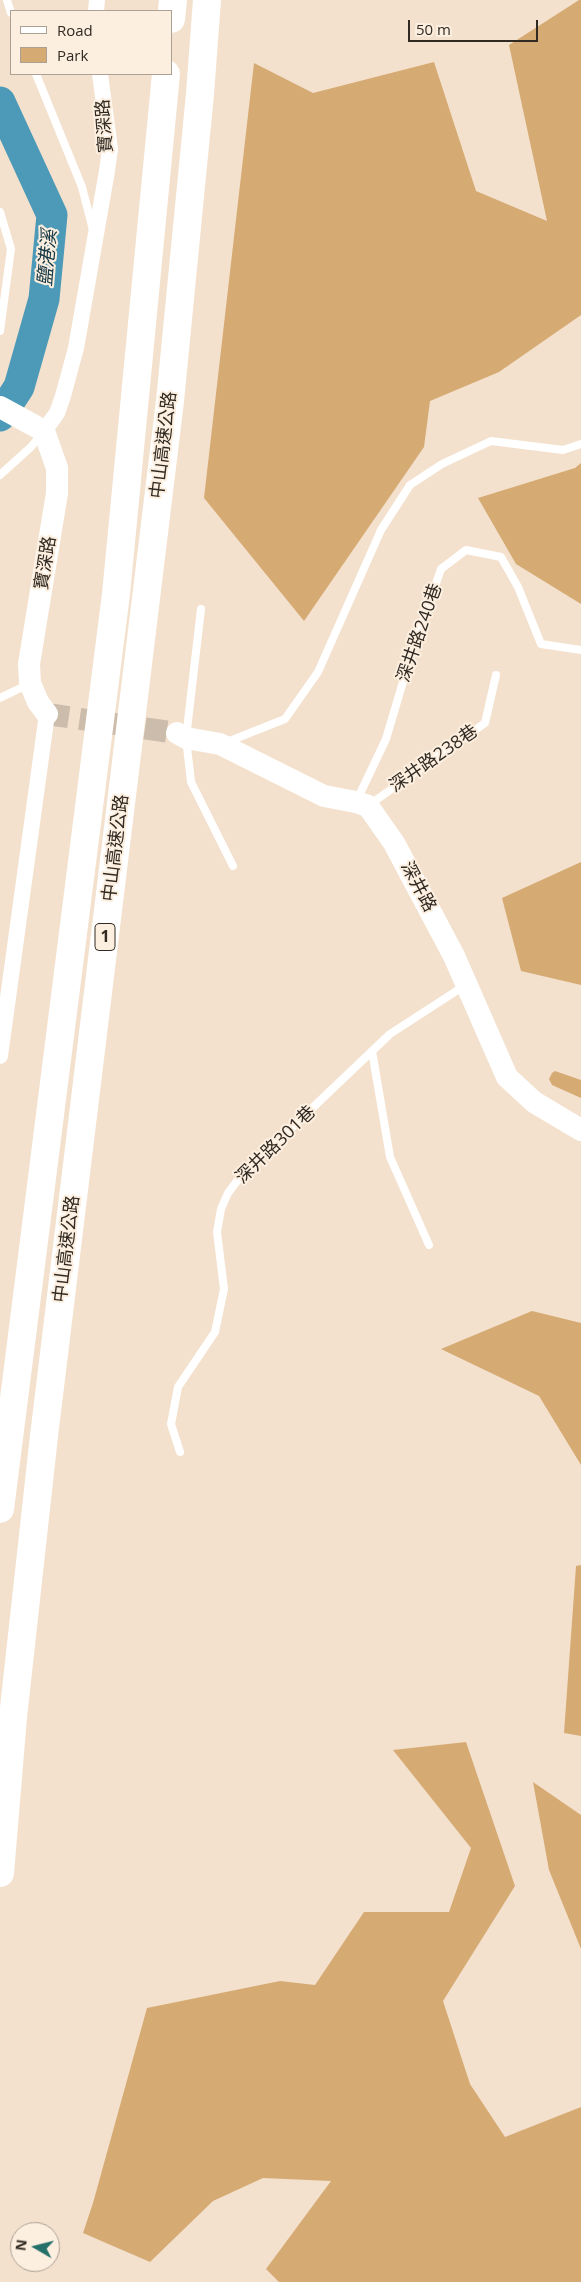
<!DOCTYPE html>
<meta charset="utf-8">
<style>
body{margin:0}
#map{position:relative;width:581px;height:2282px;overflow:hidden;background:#f3e1cd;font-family:"Open Sans",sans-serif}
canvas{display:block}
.legend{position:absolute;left:10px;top:10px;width:162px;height:65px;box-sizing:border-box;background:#fdefdf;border:1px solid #aba094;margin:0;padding:6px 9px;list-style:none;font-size:15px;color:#312a23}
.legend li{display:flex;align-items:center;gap:10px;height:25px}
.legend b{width:25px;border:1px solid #aba094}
.north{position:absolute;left:10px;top:2222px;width:50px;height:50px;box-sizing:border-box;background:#fdefdf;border:1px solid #aba094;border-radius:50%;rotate:278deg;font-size:14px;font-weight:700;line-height:20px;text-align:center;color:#312a23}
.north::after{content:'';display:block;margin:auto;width:18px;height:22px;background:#26706a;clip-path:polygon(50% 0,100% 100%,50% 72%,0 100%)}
.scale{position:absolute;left:408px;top:20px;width:130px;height:22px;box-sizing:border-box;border:2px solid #312a23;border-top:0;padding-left:6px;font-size:15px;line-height:18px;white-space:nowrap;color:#312a23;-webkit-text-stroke:4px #fdefdf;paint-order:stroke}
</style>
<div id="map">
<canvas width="581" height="2282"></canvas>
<ul class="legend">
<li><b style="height:6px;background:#fff"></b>Road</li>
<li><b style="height:14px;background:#d6aa73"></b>Park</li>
</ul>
<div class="north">N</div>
<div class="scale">50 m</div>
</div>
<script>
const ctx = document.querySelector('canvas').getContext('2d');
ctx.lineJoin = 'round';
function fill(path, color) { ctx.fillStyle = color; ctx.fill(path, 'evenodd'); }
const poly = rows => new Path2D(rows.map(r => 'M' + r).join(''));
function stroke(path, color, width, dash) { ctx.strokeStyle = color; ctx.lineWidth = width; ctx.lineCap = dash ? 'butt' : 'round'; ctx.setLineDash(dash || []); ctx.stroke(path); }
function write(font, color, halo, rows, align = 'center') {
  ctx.font = font + ' "Open Sans","Noto Sans TC",sans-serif'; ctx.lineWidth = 4; ctx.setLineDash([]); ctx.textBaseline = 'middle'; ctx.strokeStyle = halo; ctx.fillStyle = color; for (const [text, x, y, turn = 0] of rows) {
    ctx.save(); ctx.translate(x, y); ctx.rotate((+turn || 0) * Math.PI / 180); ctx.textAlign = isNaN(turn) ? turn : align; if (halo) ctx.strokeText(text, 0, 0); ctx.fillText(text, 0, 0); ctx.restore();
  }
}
const green = poly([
 [579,0,581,0,581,315,499,372,430,401,424,447,304,621,204,498,254,63,313,93,434,62,476,191,547,221,509,45],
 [581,463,581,604,516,564,478,498,575,468],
 [581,862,581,985,521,971,502,898],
 [555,1071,581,1080,581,1098,552,1085,549,1079,552,1073],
 [532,1311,581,1323,581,1465,539,1396,441,1349],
 [581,1565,581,1736,564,1733,576,1566],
 [466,1742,515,1886,443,2001,470,2084,505,2137,581,2107,581,2282,279,2282,266,2269,331,2181,263,2178,213,2201,150,2262,83,2233,93,2203,147,2008,280,1981,315,1985,364,1912,449,1912,471,1848,393,1750],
 [533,1782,581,1815,581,1949,549,1870]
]);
const river = poly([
 [0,102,52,215,44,299,19,387,0,416]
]);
const secondaryTunnel = poly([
 [47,714,177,733]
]);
const lane = poly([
 [7,0,11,13],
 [36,74,82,187,93,230],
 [0,212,11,249,0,331],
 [0,475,31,447,41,435],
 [201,609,186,738,191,782,233,866],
 [0,698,29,684],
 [227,742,285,719,318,672,381,530,410,485,442,464,491,441,563,450,581,444],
 [357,800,386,739,408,665,441,569,466,550,501,557,518,587,541,644,581,650],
 [369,805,485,723,496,675],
 [372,1051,390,1157,429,1245],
 [180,1452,171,1424,178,1387,215,1332,224,1289,217,1232,221,1209,228,1193,241,1176,390,1034,464,986]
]);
const street = poly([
 [96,11,97,0],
 [44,431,57,413,63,396,76,348,107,171,110,149,100,74],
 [0,1056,47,714]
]);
const secondary = poly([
 [0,407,44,431,57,468,57,493,29,664,30,683,38,702,47,714],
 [177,733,186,738,220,744,324,796,356,802,368,806,394,843,454,956,507,1077,534,1102,581,1130]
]);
const highway = poly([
 [171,19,173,0],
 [0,1509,116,594,166,74],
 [0,1873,13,1717,44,1436,170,401,200,94,207,0]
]);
const shields = [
 [105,937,20]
];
const shieldNames = [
 ["1",105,937]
];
const streetNames = [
 ["寶深路",105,126,-94],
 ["中山高速公路",164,445,-83],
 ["寶深路",46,563,-81],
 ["深井路240巷",420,633,-71],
 ["深井路238巷",434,759,-35],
 ["中山高速公路",116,848,-83],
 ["深井路",418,887,62],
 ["深井路301巷",276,1145,-44],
 ["中山高速公路",67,1249,-83]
];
const waterNames = [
 ["鹽港溪",48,258,-85]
];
fill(green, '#d6aa73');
stroke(river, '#4d9ab8', 31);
stroke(secondaryTunnel, '#ccbcab', 22, [22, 11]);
stroke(lane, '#fff', 8);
stroke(street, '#fff', 16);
stroke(secondary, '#fff', 22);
stroke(highway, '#fff', 28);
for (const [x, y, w] of shields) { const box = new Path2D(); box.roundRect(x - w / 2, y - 13.5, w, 27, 4); ctx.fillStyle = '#fdefdf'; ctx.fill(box); stroke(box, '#312a23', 1); }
write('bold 16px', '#312a23', null, shieldNames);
write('18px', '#312a23', '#fdefdf', streetNames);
write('italic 19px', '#133745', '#fdefdf', waterNames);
</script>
